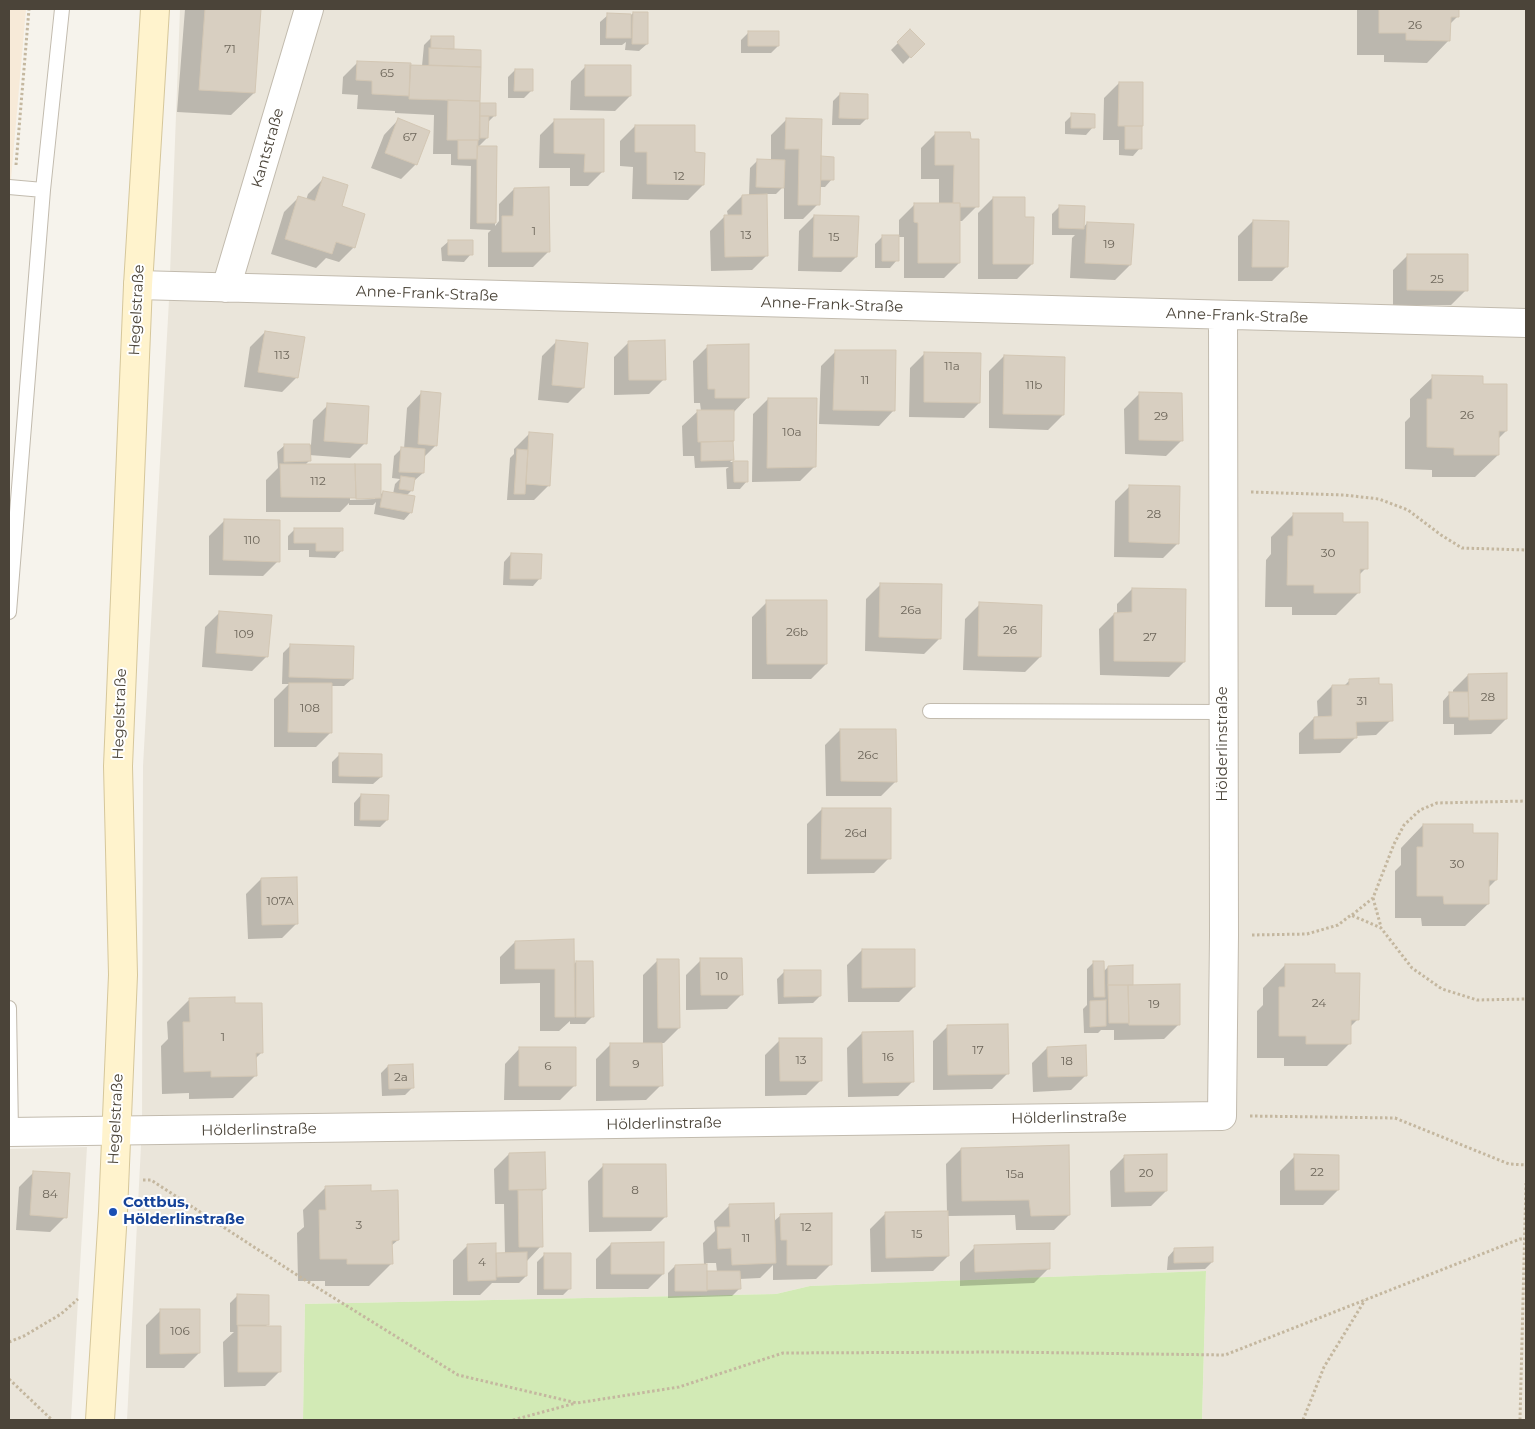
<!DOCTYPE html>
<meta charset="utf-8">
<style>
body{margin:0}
#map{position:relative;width:1535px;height:1429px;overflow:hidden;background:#f6f3ec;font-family:Montserrat,sans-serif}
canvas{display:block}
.frame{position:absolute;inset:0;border:10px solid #4b4439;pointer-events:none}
</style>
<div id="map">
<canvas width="1535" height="1429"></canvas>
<div class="frame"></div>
</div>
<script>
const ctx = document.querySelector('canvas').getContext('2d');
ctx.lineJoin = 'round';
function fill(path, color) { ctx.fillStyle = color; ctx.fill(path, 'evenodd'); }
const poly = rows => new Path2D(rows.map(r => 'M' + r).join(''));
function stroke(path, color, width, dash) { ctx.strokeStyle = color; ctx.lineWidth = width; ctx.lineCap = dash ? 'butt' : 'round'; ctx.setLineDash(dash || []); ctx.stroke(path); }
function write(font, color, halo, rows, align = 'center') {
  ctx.font = font + ' Montserrat,sans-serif'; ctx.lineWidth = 4; ctx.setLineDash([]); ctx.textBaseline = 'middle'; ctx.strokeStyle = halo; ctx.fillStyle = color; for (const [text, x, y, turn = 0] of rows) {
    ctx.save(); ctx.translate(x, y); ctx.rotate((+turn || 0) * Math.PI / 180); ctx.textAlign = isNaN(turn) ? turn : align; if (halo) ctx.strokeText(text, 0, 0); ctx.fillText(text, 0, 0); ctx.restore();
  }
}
const residential = poly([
 [180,9,1526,9,1526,1420,1202,1420,1206,1271,810,1286,776,1294,305,1304,303,1420,127,1420,142,1126,143,766,169,300],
 [87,1147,71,1420,9,1420,9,1149]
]);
const commercial = poly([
 [9,9,26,9,9,202]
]);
const green = poly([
 [1206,1271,1202,1420,303,1420,305,1304,776,1294,810,1286]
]);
const shadow = poly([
 [185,9,260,9,254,93,231,115,177,112],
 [1357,9,1458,9,1458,16,1450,24,1449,40,1427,63,1384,62,1384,55,1357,55],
 [633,13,647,44,639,51,625,50,626,42,622,45,600,45,600,22,608,15,631,15],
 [910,31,923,44,903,64,891,50],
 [748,33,778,46,771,53,741,53,741,40],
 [431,38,453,50,480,51,479,104,495,104,494,116,488,122,487,138,478,147,495,147,495,226,499,221,499,204,514,189,548,252,533,267,488,267,488,233,491,230,470,229,471,166,451,165,451,154,433,154,434,115,395,113,395,111,357,109,358,95,342,94,343,77,358,62,422,66,424,45],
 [586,66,630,96,615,111,570,110,571,81],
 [515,70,532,90,524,98,508,98,508,77],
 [1119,83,1140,148,1133,156,1119,155,1119,140,1103,140,1104,98],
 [840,94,867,118,860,125,832,125,833,101],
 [1072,115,1093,127,1086,135,1065,134,1065,122],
 [398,120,416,164,401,179,371,168,384,135],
 [555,120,603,171,588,186,570,186,570,168,539,168,540,135],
 [786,120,819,160,822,158,832,179,825,187,819,187,818,204,803,219,784,219,784,186,776,194,766,194,767,255,752,270,711,271,710,231,725,216,728,216,727,211,742,196,749,196,750,168,757,161,771,161,771,135],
 [635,126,694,154,703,185,688,200,632,199,633,167,620,166,620,141],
 [936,133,969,133,977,206,962,221,959,221,959,263,944,278,904,278,904,237,897,237,897,260,890,268,875,268,875,244,882,237,899,237,899,220,914,205,939,204,939,179,921,179,921,148],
 [323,179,340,207,354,247,339,262,326,258,316,268,271,254,284,212,299,197,306,200,308,194],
 [993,198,1023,218,1032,264,1017,279,978,279,978,213],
 [1060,206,1083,228,1087,223,1130,265,1115,280,1070,278,1072,238,1075,235,1052,235,1052,214],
 [814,216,856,257,841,272,798,271,799,231],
 [1253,221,1287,266,1272,281,1238,281,1238,236],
 [449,241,471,254,464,262,442,261,441,248],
 [1408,255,1466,290,1451,305,1393,305,1393,270],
 [265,332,297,377,282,392,244,387,250,347],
 [557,341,583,388,568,403,538,400,542,356],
 [629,342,664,379,649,394,614,395,614,357],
 [708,346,748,397,733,413,732,460,730,462,747,462,747,481,740,489,727,489,726,469,729,467,695,468,694,456,683,456,682,426,698,411,701,411,700,403,694,403,693,361],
 [836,351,894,410,879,426,819,424,821,366],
 [925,353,979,403,964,418,909,417,910,368],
 [1004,356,1063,415,1048,430,989,428,989,371],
 [1433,377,1482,385,1506,431,1498,439,1498,455,1475,477,1432,477,1432,470,1405,469,1405,422,1410,417,1410,399],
 [422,392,436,445,424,457,423,473,415,480,413,480,411,491,406,496,411,512,404,520,374,514,376,502,373,505,349,505,349,503,340,512,266,512,266,480,278,468,277,452,285,445,311,445,313,420,328,405,365,443,350,458,309,455,309,461,305,465,380,495,383,492,393,494,395,484,400,479,392,478,394,456,401,449,404,449,407,408],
 [350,497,375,497,375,499,350,500],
 [1139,394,1181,441,1166,456,1125,454,1124,409],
 [768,399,815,466,800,481,752,482,753,414],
 [529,434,549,485,534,500,507,500,510,458,514,454,514,449],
 [1130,486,1178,543,1163,558,1114,557,1115,501],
 [1294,514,1342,523,1366,568,1358,576,1358,593,1336,615,1292,615,1292,607,1265,607,1266,560,1271,554,1271,537],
 [224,521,278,561,263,576,209,575,209,536],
 [295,529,342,550,335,558,309,557,309,550,288,550,288,536],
 [511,554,540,578,533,586,503,585,504,562],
 [881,584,939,639,924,654,865,651,866,599],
 [1132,589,1184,662,1169,677,1100,675,1099,629,1114,614,1117,614,1117,604],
 [767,602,826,664,811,679,752,679,752,617],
 [980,604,1040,657,1025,672,963,670,965,619],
 [220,612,267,656,252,671,202,667,205,627],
 [290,646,352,679,344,686,331,686,331,732,316,747,274,747,274,699,289,684,282,684,283,653],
 [1468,675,1506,719,1491,734,1454,735,1454,724,1443,724,1443,701,1450,693,1453,693,1453,690],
 [1350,680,1378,685,1391,720,1376,735,1355,736,1355,738,1340,753,1299,754,1299,733,1314,718,1318,718,1317,701,1332,686,1344,686],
 [840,730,896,781,881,796,826,796,825,745],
 [339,755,381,777,373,784,332,783,332,762],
 [361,795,387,820,380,827,354,826,354,803],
 [822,809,889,858,874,873,807,874,807,824],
 [1423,825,1471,834,1496,880,1488,888,1488,904,1465,926,1422,926,1421,918,1395,918,1395,871,1401,865,1401,848],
 [261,879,297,923,282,938,248,939,246,894],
 [515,942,573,965,576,962,593,1016,585,1024,570,1024,570,1021,559,1031,540,1031,540,983,500,984,500,957],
 [862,950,914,987,899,1002,848,1002,847,965],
 [658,960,679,1028,664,1043,661,1043,661,1085,646,1100,596,1101,596,1059,611,1044,643,1044,643,975],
 [701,960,742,994,727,1009,686,1010,686,975],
 [1094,962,1103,972,1108,967,1179,1024,1164,1039,1114,1040,1114,1030,1101,1030,1098,1033,1084,1033,1083,1009,1087,1005,1087,969],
 [1285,965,1334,974,1358,1019,1350,1027,1350,1043,1327,1066,1284,1066,1284,1058,1257,1058,1257,1011,1263,1005,1263,988],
 [784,972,820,996,813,1003,778,1004,777,979],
 [190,999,233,1004,262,1052,255,1059,256,1075,233,1098,189,1099,189,1093,162,1094,161,1046,168,1039,167,1022],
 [948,1026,1007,1074,992,1089,933,1090,933,1041],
 [862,1033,913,1081,898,1096,848,1097,847,1048],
 [780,1040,821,1080,806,1095,765,1096,765,1055],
 [520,1048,575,1085,560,1100,504,1100,505,1064],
 [1047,1048,1086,1075,1071,1090,1033,1092,1032,1063],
 [388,1066,412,1088,405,1095,382,1096,381,1073],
 [961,1149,1069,1215,1054,1230,1016,1230,1015,1215,947,1216,948,1256,933,1271,871,1272,870,1229,885,1214,947,1213,946,1164],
 [509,1154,545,1189,540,1193,541,1246,526,1262,526,1276,519,1283,492,1283,480,1295,453,1295,453,1260,468,1245,495,1256,497,1254,505,1254,504,1204,495,1204,494,1169],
 [1125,1156,1166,1191,1151,1206,1111,1207,1110,1171],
 [1295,1156,1338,1190,1323,1205,1280,1205,1280,1171],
 [603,1166,666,1216,651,1231,589,1232,588,1181],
 [34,1172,65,1217,50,1232,16,1230,19,1187],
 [326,1187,369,1192,398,1240,391,1246,392,1263,369,1286,325,1286,325,1281,298,1281,297,1233,304,1227,303,1210],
 [729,1206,773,1222,781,1215,831,1264,816,1279,773,1280,773,1265,760,1278,739,1279,739,1289,732,1296,668,1298,668,1273,675,1266,704,1265,703,1243,715,1231,714,1221],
 [706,1263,716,1263,717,1272,706,1272],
 [611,1244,663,1274,648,1289,596,1289,596,1259],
 [975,1247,1049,1268,1034,1283,960,1286,960,1262],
 [1175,1249,1212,1262,1205,1269,1167,1270,1168,1257],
 [544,1255,570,1288,563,1295,537,1295,537,1262],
 [237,1296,267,1325,265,1327,280,1371,265,1386,224,1387,223,1342,234,1332,230,1332,230,1303],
 [161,1310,199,1353,184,1368,146,1368,146,1325]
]);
const building = poly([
 [205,9,261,9,255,93,199,90,205,9],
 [1379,9,1459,9,1459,17,1451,17,1450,41,1406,40,1406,33,1379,33,1379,9],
 [633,12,648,12,648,44,632,44,633,12],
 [607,13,631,14,631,38,606,38,607,13],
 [910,29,925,44,911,58,897,42,910,29],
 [748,31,779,31,779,46,748,46,748,31],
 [431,36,454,36,454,49,431,48,431,36],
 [429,48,481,50,481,67,429,65,429,48],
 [357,61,411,63,409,96,372,94,372,81,356,80,357,61],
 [410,65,481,67,480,101,409,99,410,65],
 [585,65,631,65,631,96,585,96,585,65],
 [515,69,533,69,533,91,514,91,515,69],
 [1119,82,1143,82,1143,126,1118,126,1119,82],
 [840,93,868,94,868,119,839,118,840,93],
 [448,100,480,101,479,140,447,140,448,100],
 [480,103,496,103,496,116,480,116,480,103],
 [1071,113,1095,114,1095,128,1071,128,1071,113],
 [480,116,489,116,488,138,480,138,480,116],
 [398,118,430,131,417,165,385,153,398,118],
 [786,118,822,119,820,205,798,205,799,149,785,149,786,118],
 [554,119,604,119,604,172,584,172,585,154,554,153,554,119],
 [635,125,695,125,695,152,705,153,704,185,647,184,647,152,635,152,635,125],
 [1125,126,1142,126,1142,149,1125,149,1125,126],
 [935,132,970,132,971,139,979,139,979,207,960,207,960,203,953,203,954,165,935,165,935,132],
 [458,140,478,140,477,159,458,159,458,140],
 [477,146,497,146,496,223,477,223,477,146],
 [821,156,834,157,834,180,821,180,821,156],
 [757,159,785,160,784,188,756,187,757,159],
 [323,177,348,185,342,206,365,214,355,248,336,242,332,254,285,239,298,196,315,201,323,177],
 [549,187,550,252,502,252,502,216,513,216,514,188,549,187],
 [767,194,768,256,725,257,724,215,742,215,742,195,767,194],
 [993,197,1025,197,1025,217,1034,217,1033,264,993,264,993,197],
 [914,203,960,203,960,263,918,263,918,223,914,222,914,203],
 [1059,205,1085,206,1084,229,1059,228,1059,205],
 [814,215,859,216,857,257,813,257,814,215],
 [1253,220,1289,221,1288,267,1252,267,1253,220],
 [1087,222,1134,224,1131,265,1085,263,1087,222],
 [882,235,899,235,899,261,882,261,882,235],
 [448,240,473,240,473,255,448,255,448,240],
 [1407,254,1468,254,1468,291,1407,290,1407,254],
 [265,331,305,337,298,378,258,372,265,331],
 [556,340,588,343,584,388,552,385,556,340],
 [665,340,666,380,629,380,628,341,665,340],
 [749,344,749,398,715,398,715,389,708,389,707,345,749,344],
 [835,350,896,350,895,411,833,410,835,350],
 [924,352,981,353,980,403,924,402,924,352],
 [1004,355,1065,357,1064,415,1003,414,1004,355],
 [1432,375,1483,376,1483,384,1507,384,1507,431,1499,431,1499,455,1454,455,1454,448,1427,447,1427,399,1432,399,1432,375],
 [421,391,441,393,437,446,418,444,421,391],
 [1139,392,1182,393,1183,441,1139,440,1139,392],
 [768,398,817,398,816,467,767,468,768,398],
 [327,403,369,406,367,444,324,441,327,403],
 [697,410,734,410,734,441,698,442,697,410],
 [529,432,553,434,550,486,526,484,529,432],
 [733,441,734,460,701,461,701,442,733,441],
 [284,444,310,444,311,461,284,462,284,444],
 [401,447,425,449,424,473,399,472,401,447],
 [517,449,528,450,525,494,514,494,517,449],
 [733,461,748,461,748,482,734,482,733,461],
 [280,464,355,464,356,498,281,497,280,464],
 [355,464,381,464,381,498,356,499,355,464],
 [401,476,415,478,413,491,399,489,401,476],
 [1129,485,1180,486,1179,544,1129,542,1129,485],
 [383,491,415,496,412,513,380,507,383,491],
 [1293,513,1343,513,1343,522,1368,522,1368,569,1360,569,1360,593,1314,593,1314,585,1287,585,1288,536,1293,536,1293,513],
 [224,519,280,520,280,562,223,560,224,519],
 [294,528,343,528,343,551,316,551,316,543,294,543,294,528],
 [511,553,542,554,541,579,510,579,511,553],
 [880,583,942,584,941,639,879,637,880,583],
 [1132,588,1186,589,1185,662,1114,661,1114,613,1132,612,1132,588],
 [766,600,827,600,827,664,767,664,766,600],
 [979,602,1042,605,1041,657,978,656,979,602],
 [219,611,272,615,268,657,216,653,219,611],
 [290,644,354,646,353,679,289,677,290,644],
 [1507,673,1507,719,1469,720,1468,674,1507,673],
 [1379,678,1379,684,1392,684,1393,721,1356,722,1357,738,1314,739,1314,717,1332,716,1332,685,1349,685,1349,679,1379,678],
 [289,683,332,683,332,733,288,732,289,683],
 [1449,692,1468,692,1469,717,1450,717,1449,692],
 [840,729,896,729,897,782,841,781,840,729],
 [339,753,382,754,382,777,339,776,339,753],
 [361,794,389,795,388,820,360,820,361,794],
 [822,808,891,808,891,859,821,859,822,808],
 [1423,824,1473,824,1473,833,1498,833,1497,880,1489,880,1489,904,1444,904,1443,896,1417,896,1417,847,1423,847,1423,824],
 [297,877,298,924,262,925,261,878,297,877],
 [574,939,575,1017,555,1017,555,969,515,969,515,941,574,939],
 [862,949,915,949,915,987,862,988,862,949],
 [700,958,742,958,743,995,701,995,700,958],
 [657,959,679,959,680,1028,658,1028,657,959],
 [576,961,593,961,594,1017,576,1017,576,961],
 [1093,961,1104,961,1105,997,1094,997,1093,961],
 [1285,964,1335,964,1335,973,1360,973,1359,1020,1351,1020,1351,1044,1306,1044,1306,1036,1279,1036,1279,987,1285,987,1285,964],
 [1133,965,1133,985,1108,985,1108,966,1133,965],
 [784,970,821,970,821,996,784,997,784,970],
 [1180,984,1180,1025,1129,1025,1128,985,1180,984],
 [1108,985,1128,985,1129,1023,1109,1023,1108,985],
 [235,997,235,1003,262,1003,263,1053,256,1053,257,1076,211,1077,211,1071,184,1072,183,1022,190,1022,189,998,235,997],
 [1106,1000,1106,1026,1090,1027,1090,1001,1106,1000],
 [1008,1024,1009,1074,948,1075,947,1025,1008,1024],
 [913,1031,914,1082,863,1083,862,1032,913,1031],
 [779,1038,822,1038,822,1081,780,1081,779,1038],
 [610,1043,662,1043,663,1086,610,1086,610,1043],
 [1086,1045,1087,1076,1048,1077,1047,1047,1086,1045],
 [519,1047,576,1047,576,1086,519,1086,519,1047],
 [413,1064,414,1088,389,1089,388,1065,413,1064],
 [1069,1145,1070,1215,1031,1216,1029,1200,962,1201,961,1148,1069,1145],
 [545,1152,546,1189,509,1190,509,1153,545,1152],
 [1167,1154,1167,1191,1125,1192,1124,1155,1167,1154],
 [1294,1154,1339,1155,1339,1190,1295,1190,1294,1154],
 [603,1164,666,1164,667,1217,603,1217,603,1164],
 [33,1171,70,1173,67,1218,30,1215,33,1171],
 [371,1185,371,1191,398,1190,399,1240,392,1241,393,1264,347,1264,347,1259,320,1259,319,1210,326,1210,325,1186,371,1185],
 [518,1190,542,1190,543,1247,519,1247,518,1190],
 [774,1203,776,1263,732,1265,731,1248,718,1249,717,1227,730,1227,729,1204,774,1203],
 [948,1211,949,1256,886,1258,885,1212,948,1211],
 [832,1213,832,1265,787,1265,787,1240,781,1240,780,1214,832,1213],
 [664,1242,664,1274,611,1274,611,1243,664,1242],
 [496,1243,496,1280,468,1281,467,1244,496,1243],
 [1050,1243,1050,1269,975,1272,974,1245,1050,1243],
 [1213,1247,1213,1262,1174,1263,1174,1248,1213,1247],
 [527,1252,527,1276,497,1277,496,1253,527,1252],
 [544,1253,571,1253,571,1289,544,1289,544,1253],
 [707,1264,707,1291,675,1291,675,1265,707,1264],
 [707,1271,740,1271,741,1289,707,1290,707,1271],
 [237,1294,269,1295,269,1325,237,1325,237,1294],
 [160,1309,200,1309,200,1353,160,1354,160,1309],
 [238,1326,281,1326,281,1372,238,1372,238,1326]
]);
const path = poly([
 [16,165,29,9],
 [1251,492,1344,495,1379,499,1408,510,1441,535,1462,548,1526,550],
 [1373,898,1381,927],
 [1352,915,1373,898,1394,844,1404,825,1420,810,1437,803,1526,801],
 [1252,935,1307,934,1338,925,1351,915,1381,928,1412,968,1442,989,1477,1000,1526,999],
 [1250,1116,1395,1118,1509,1164,1526,1165],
 [143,1180,151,1180,297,1275,458,1375,577,1403,679,1387,783,1353,1003,1352,1225,1355,1520,1239,1526,1239],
 [9,1342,24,1336,61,1314,78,1299],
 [9,1379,52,1420],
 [513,1420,576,1403],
 [1303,1420,1324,1367,1365,1300],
 [1520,1420,1526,1183]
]);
const lane = poly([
 [9,187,43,190],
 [9,612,43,190,62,9],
 [930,711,1223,712],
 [9,1008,11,1132]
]);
const street = poly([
 [138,285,1526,323],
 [226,288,309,9],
 [9,1132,1222,1116,1224,935,1223,315]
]);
const secondary = poly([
 [100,1420,113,1212,123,975,118,766,138,285,155,9]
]);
const markers = [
 [113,1212,5,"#1a4fb4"]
];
const numberNames = [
 ["26",1415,25],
 ["71",230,49],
 ["65",387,73],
 ["67",410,137],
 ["12",679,176],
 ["1",534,231],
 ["13",746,235],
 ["15",834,237],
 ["19",1109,244],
 ["25",1437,279],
 ["113",282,355],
 ["11a",952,366],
 ["11",865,380],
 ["11b",1034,385],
 ["26",1467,415],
 ["29",1161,416],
 ["10a",792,432],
 ["112",318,481],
 ["28",1154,514],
 ["110",252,540],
 ["30",1328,553],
 ["26a",911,610],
 ["26",1010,630],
 ["26b",797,632],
 ["109",244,634],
 ["27",1150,637],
 ["28",1488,697],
 ["31",1362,701],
 ["108",310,708],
 ["26c",868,755],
 ["26d",856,833],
 ["30",1457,864],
 ["107A",280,901],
 ["10",722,976],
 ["24",1319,1003],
 ["19",1154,1004],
 ["1",223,1037],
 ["17",978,1050],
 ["16",888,1057],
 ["13",801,1060],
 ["18",1067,1061],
 ["9",636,1064],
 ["6",548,1066],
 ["2a",401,1077],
 ["22",1317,1172],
 ["20",1146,1173],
 ["15a",1015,1174],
 ["8",635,1190],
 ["84",50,1194],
 ["3",359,1225],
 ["12",806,1227],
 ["15",917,1234],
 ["11",746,1238],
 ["4",482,1262],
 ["106",180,1331]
];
const streetNames = [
 ["Kantstraße",268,148,-74],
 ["Anne-Frank-Straße",427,294,2],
 ["Anne-Frank-Straße",832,305,2],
 ["Hegelstraße",137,310,-87],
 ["Anne-Frank-Straße",1237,316,2],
 ["Hegelstraße",120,714,-88],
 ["Hölderlinstraße",1223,744,-90],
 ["Hölderlinstraße",1069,1118,-1],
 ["Hegelstraße",116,1119,-87],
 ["Hölderlinstraße",664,1124,-1],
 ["Hölderlinstraße",259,1130,-1]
];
const transitNames = [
 ["Cottbus,",123,1203],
 ["Hölderlinstraße",123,1220]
];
fill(residential, '#eae5da');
fill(commercial, '#f7ead8');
fill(green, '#d2eab5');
fill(shadow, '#0003');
fill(building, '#d8cfc1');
stroke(building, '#d3c7b4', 1);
stroke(lane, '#c2bbae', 16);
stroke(street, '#c2bbae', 30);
stroke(secondary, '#d6c79b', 30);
stroke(path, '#c4b79f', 3, [2.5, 2.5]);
stroke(lane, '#fff', 14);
stroke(street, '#fff', 28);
stroke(secondary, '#fff3cd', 28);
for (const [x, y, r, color] of markers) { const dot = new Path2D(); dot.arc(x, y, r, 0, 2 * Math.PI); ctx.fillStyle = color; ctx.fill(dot); stroke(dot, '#fff', 2); }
write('12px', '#6e675b', null, numberNames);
write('15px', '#4b4439', '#fff', streetNames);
write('bold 15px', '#164399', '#fff', transitNames, 'left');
</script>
